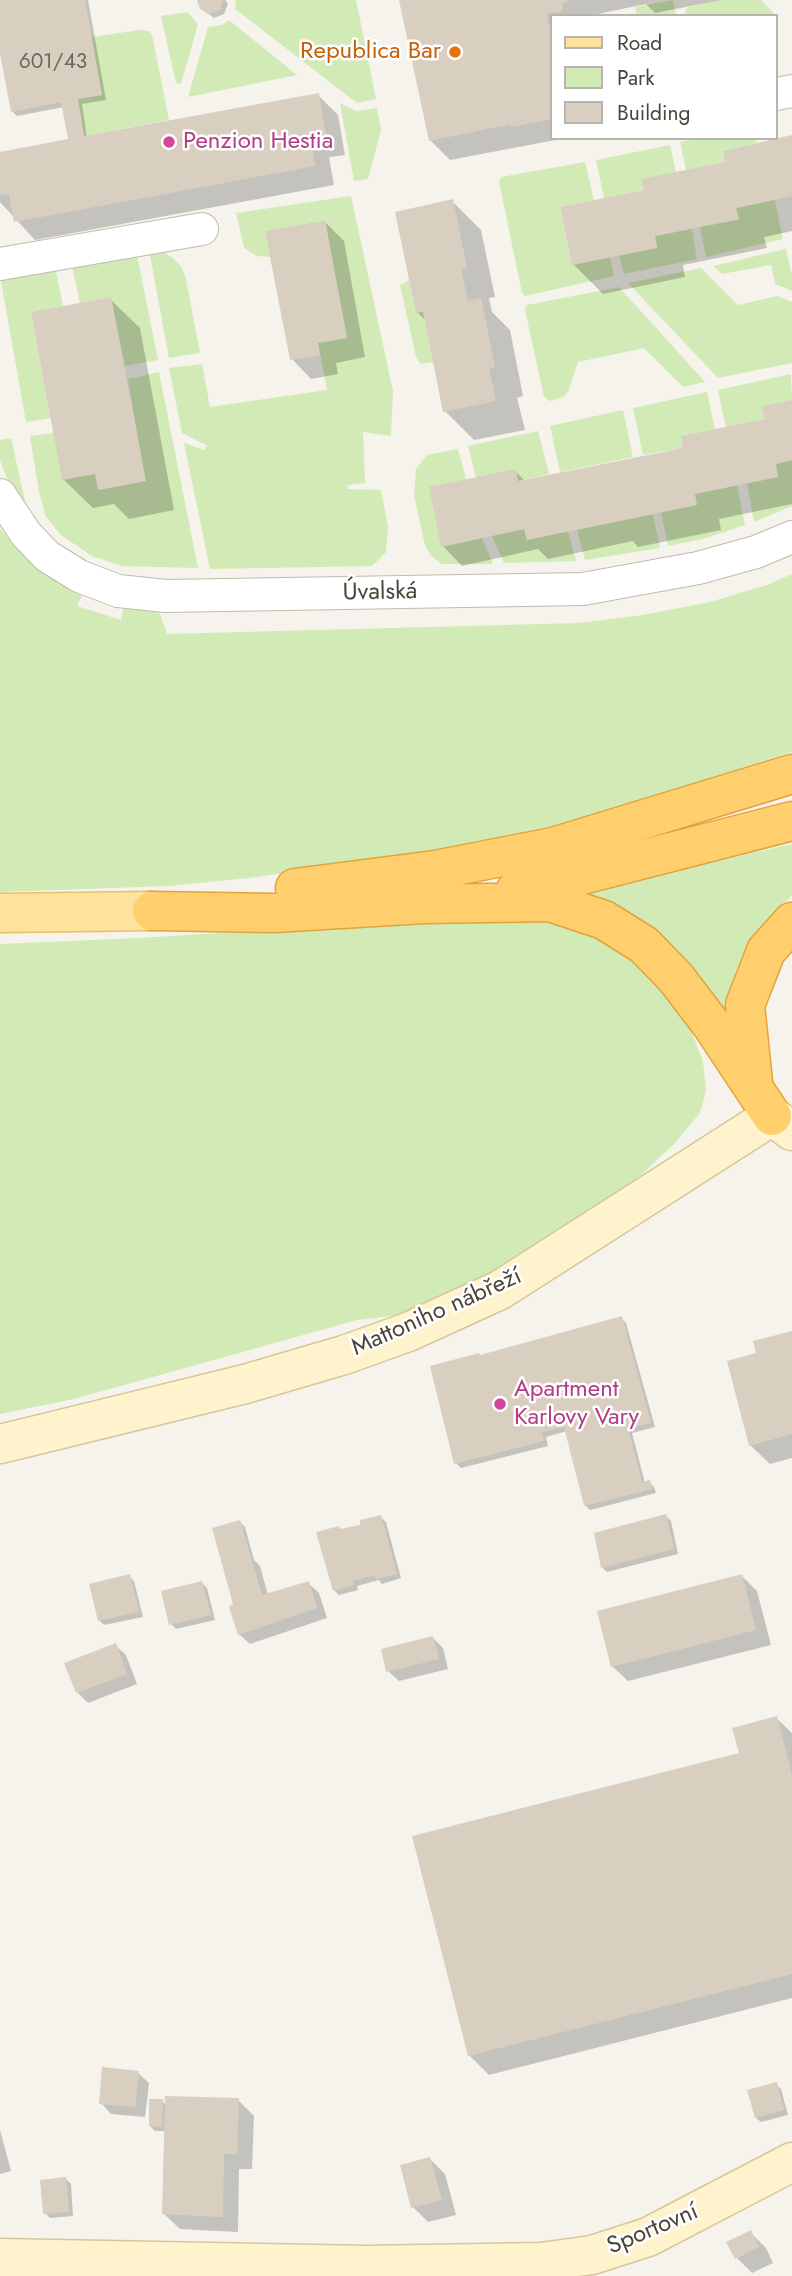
<!DOCTYPE html>
<meta charset="utf-8">
<style>
body{margin:0}
#map{position:relative;width:792px;height:2276px;overflow:hidden;background:#f6f3ec;font-family:Jost,sans-serif}
canvas{display:block}
.legend{position:absolute;left:550px;top:14px;width:228px;height:126px;box-sizing:border-box;background:#fff;border:2px solid #b7b4b0;margin:0;padding:9px 12px;list-style:none;font-size:21px;color:#4b4439}
.legend li{display:flex;align-items:center;gap:14px;height:35px}
.legend b{width:35px;border:2px solid #b7b4b0}
</style>
<div id="map">
<canvas width="792" height="2276"></canvas>
<ul class="legend">
<li><b style="height:9px;background:#ffe39c"></b>Road</li>
<li><b style="height:19px;background:#d2eab5"></b>Park</li>
<li><b style="height:19px;background:#d8cfc1"></b>Building</li>
</ul>
</div>
<script>
const ctx = document.querySelector('canvas').getContext('2d');
ctx.lineJoin = 'round';
function fill(path, color) { ctx.fillStyle = color; ctx.fill(path, 'evenodd'); }
const poly = rows => new Path2D(rows.map(r => 'M' + r).join(''));
function stroke(path, color, width, dash) { ctx.strokeStyle = color; ctx.lineWidth = width; ctx.lineCap = dash ? 'butt' : 'round'; ctx.setLineDash(dash || []); ctx.stroke(path); }
function write(font, color, halo, rows, align = 'center') {
  ctx.font = font + ' Jost,sans-serif'; ctx.lineWidth = 5; ctx.setLineDash([]); ctx.textBaseline = 'middle'; ctx.strokeStyle = halo; ctx.fillStyle = color; for (const [text, x, y, turn = 0] of rows) {
    ctx.save(); ctx.translate(x, y); ctx.rotate((+turn || 0) * Math.PI / 180); ctx.textAlign = isNaN(turn) ? turn : align; if (halo) ctx.strokeText(text, 0, 0); ctx.fillText(text, 0, 0); ctx.restore();
  }
}
const green = poly([
 [236,0,356,0,376,99,357,103,235,9],
 [673,0,676,16,637,16,635,7],
 [720,0,761,0,776,16,686,16,685,11,688,7],
 [187,12,198,24,181,84,176,83,161,16],
 [229,20,297,75,188,97,208,27,222,25],
 [140,30,149,31,152,35,169,120,84,136,78,99,102,95,91,37],
 [340,103,356,111,377,108,381,130,368,179,354,181],
 [700,138,756,138,757,143,723,151,725,162,686,170,680,142],
 [670,145,676,172,642,179,644,190,604,198,596,160],
 [585,162,594,200,560,207,572,265,610,257,614,276,525,296,522,293,499,181,501,177],
 [351,196,393,391,391,436,363,432,365,483,347,485,348,489,381,490,388,527,386,552,372,566,210,569,184,443,205,450,205,447,208,446,182,433,169,368,202,364,210,407,327,390,318,343,347,338,325,220,265,231,270,257,257,256,244,248,236,213],
 [775,200,783,239,706,257,700,227,738,220,736,208],
 [692,229,697,259,624,274,619,255,657,248,655,236],
 [786,249,792,275,792,291,775,284,771,265,722,274,713,266],
 [136,250,158,360,125,366,111,297,80,303,71,262],
 [149,250,164,252,174,259,182,268,186,279,200,353,169,358],
 [55,266,63,306,31,312,51,418,26,422,1,281,19,273],
 [701,268,738,305,777,296,792,302,792,363,718,378,628,283],
 [409,280,416,312,423,312,434,362,421,364,416,357,400,285],
 [619,287,705,382,683,387,644,348,578,362,569,390,565,396,550,401,544,397,525,310,527,305],
 [159,372,198,568,121,566,92,556,61,535,46,517,39,492,30,436,53,433,95,474,98,490,145,481,128,379],
 [791,374,792,400,763,406,765,419,726,427,718,390],
 [707,392,715,429,682,436,683,448,643,455,633,408],
 [623,410,633,457,560,472,550,426],
 [538,431,549,474,518,481,516,470,476,478,468,446],
 [11,438,28,515,7,478,0,460,0,440],
 [458,449,466,479,441,547,482,538,493,564,442,564,432,557,425,545,414,496,416,469,427,455],
 [792,460,792,506,754,522,747,483,778,477,776,464],
 [737,485,745,525,703,539,668,546,661,512,695,494],
 [653,514,660,548,585,560,577,530],
 [0,529,35,566,82,596,77,606,121,620,124,607,153,610,160,614,167,634,579,623,643,615,710,602,767,585,792,574,792,752,582,820,477,846,249,878,169,886,0,892],
 [524,529,527,540,568,531,576,561,504,563,492,536],
 [792,844,792,895,763,925,747,944,736,970,727,1016,591,901,589,890],
 [516,914,573,926,607,940,636,960,668,992,690,1027,703,1062,706,1090,700,1113,675,1143,641,1175,569,1230,487,1275,401,1315,357,1320,74,1399,0,1414,0,944,140,938]
]);
const shadow = poly([
 [0,0,88,0,106,100,82,104,87,138,318,95,338,115,345,155,329,157,334,185,35,240,0,202,0,154,70,141,64,107,17,116,12,111,0,45],
 [199,0,225,0,228,4,224,14,214,18,201,8],
 [401,0,721,0,655,13,646,4,588,16,552,16,552,138,566,138,450,160,430,140],
 [792,137,792,231,764,237,767,248,683,265,685,277,603,294,573,264,646,191],
 [452,201,481,230,495,297,489,298,492,312,510,330,523,396,517,398,525,430,474,440,445,411,427,322,417,312],
 [325,222,344,241,365,357,336,363,338,374,311,379,292,359],
 [110,299,140,328,174,510,129,519,114,504,93,508,63,479],
 [792,402,792,504,719,519,721,530,638,547,633,541,548,559,538,549,462,566,443,546,515,471,525,481,685,449,764,421],
 [621,1318,626,1323,655,1427,632,1433,645,1483,649,1482,654,1487,656,1493,590,1510,585,1505,567,1431,546,1437,548,1446,461,1468,456,1463,432,1367,481,1356],
 [792,1333,792,1458,770,1464,750,1445,758,1355],
 [666,1516,671,1521,678,1554,607,1572,602,1567],
 [381,1517,386,1522,401,1578,382,1584,379,1580,357,1586,358,1590,339,1595,334,1590,341,1531,361,1526],
 [240,1522,245,1527,254,1560,260,1566,268,1595,308,1583,319,1593,327,1618,250,1644,239,1634,235,1605],
 [129,1576,134,1581,143,1617,104,1625,99,1620],
 [742,1576,757,1591,771,1645,628,1681,612,1666],
 [202,1583,207,1588,215,1620,176,1629,171,1624],
 [433,1638,443,1648,448,1669,399,1681,388,1671],
 [115,1645,126,1655,137,1684,88,1703,77,1692],
 [776,1718,792,1733,792,1998,489,2075,469,2055],
 [138,2073,149,2083,145,2117,111,2114,101,2103],
 [776,2084,781,2089,788,2115,761,2122,756,2118],
 [238,2100,254,2116,252,2169,239,2169,238,2232,180,2229,164,2214,166,2131,155,2131,150,2126,162,2101,166,2105],
 [0,2130,11,2171,0,2174],
 [430,2159,445,2174,456,2215,428,2222,413,2207],
 [66,2179,71,2184,73,2216,50,2218,45,2213],
 [750,2232,766,2248,773,2263,752,2273,737,2258]
]);
const building = poly([
 [0,0,85,0,102,95,78,99,84,136,319,93,326,135,310,138,315,166,14,222,9,194,0,195,0,152,68,139,61,102,11,112,0,54],
 [197,0,223,0,220,10,208,14,200,9],
 [399,0,571,0,562,3,563,11,547,14,552,39,552,119,511,127,511,124,429,141],
 [792,135,792,196,736,208,739,219,655,236,657,248,572,265,560,207,644,190,641,179,725,162,723,151],
 [453,199,467,268,461,269,468,301,481,298,495,367,489,369,496,401,443,412,423,312,416,313,395,212],
 [325,220,347,338,318,343,320,355,290,360,265,231],
 [111,297,146,481,98,490,95,474,62,480,31,312],
 [792,400,792,460,776,464,778,477,695,494,697,505,527,540,524,529,441,547,429,487,516,469,518,481,683,448,681,436,765,419,762,406],
 [622,1316,651,1423,628,1428,642,1482,650,1480,652,1489,584,1506,564,1427,542,1432,544,1441,454,1464,430,1366,479,1353,480,1355],
 [792,1331,792,1434,749,1446,727,1361,756,1353,753,1341],
 [666,1514,674,1549,601,1568,594,1533],
 [381,1515,397,1574,376,1579,375,1575,353,1581,354,1585,333,1591,316,1532,339,1526,340,1529,360,1525,360,1520],
 [240,1520,262,1595,309,1581,317,1608,238,1635,229,1607,233,1604,212,1528],
 [130,1574,139,1612,98,1621,89,1584],
 [742,1574,756,1630,611,1667,597,1611],
 [202,1581,211,1615,169,1625,161,1591],
 [433,1636,439,1659,386,1672,381,1649],
 [116,1643,127,1674,76,1693,64,1663],
 [777,1716,792,1775,792,1974,468,2056,412,1836,739,1753,732,1728],
 [102,2067,139,2071,135,2107,99,2104],
 [777,2082,784,2110,755,2118,747,2090],
 [165,2096,239,2098,237,2154,224,2154,223,2217,162,2214],
 [149,2099,163,2099,162,2127,149,2126],
 [430,2157,442,2200,411,2208,400,2165],
 [66,2177,69,2212,43,2214,40,2180],
 [751,2230,759,2247,735,2259,726,2242]
]);
const street = poly([
 [776,94,792,91],
 [0,264,202,229],
 [0,495,26,534,47,556,79,576,118,591,166,596,583,589,698,568,756,552,792,537]
]);
const secondary = poly([
 [0,1444,245,1384,344,1355,408,1332,500,1290,772,1116,792,1131],
 [0,2258,367,2265,541,2262,592,2255,648,2237,792,2162]
]);
const primary = poly([
 [0,913,152,911]
]);
const highway = poly([
 [295,888,435,870,553,847,792,774],
 [516,890,539,886,792,821],
 [152,911,274,913,424,904,550,902,604,920,644,945,676,978,711,1024,772,1116],
 [753,1082,745,1005,766,951,792,922]
]);
const markers = [
 [455,52,7,"#e8710a"],
 [169,142,7,"#d1479c"],
 [500,1404,7,"#d1479c"]
];
const numberNames = [
 ["601/43",53,63]
];
const foodNames = [
 ["Republica Bar",441,52]
];
const hotelNames = [
 ["Penzion Hestia",183,142],
 ["Apartment",514,1390],
 ["Karlovy Vary",514,1418]
];
const streetNames = [
 ["Úvalská",380,593,-1],
 ["Mattoniho nábřeží",437,1313,-24],
 ["Sportovní",653,2230,-23]
];
fill(green, '#d2eab5');
fill(shadow, '#0003');
fill(building, '#d8cfc1');
stroke(street, '#c2bbae', 34);
stroke(secondary, '#d6c79b', 41);
stroke(primary, '#e6c16a', 41);
stroke(highway, '#e0a43c', 41);
stroke(street, '#fff', 32);
stroke(secondary, '#fff3cd', 38);
stroke(primary, '#ffe39c', 38);
stroke(highway, '#ffcf6e', 38);
for (const [x, y, r, color] of markers) { const dot = new Path2D(); dot.arc(x, y, r, 0, 2 * Math.PI); ctx.fillStyle = color; ctx.fill(dot); stroke(dot, '#fff', 2.5); }
write('21px', '#6e675b', null, numberNames);
write('24px', '#c56008', '#fff', foodNames, 'right');
write('24px', '#b23c85', '#fff', hotelNames, 'left');
write('24px', '#4b4439', '#fff', streetNames);
</script>
